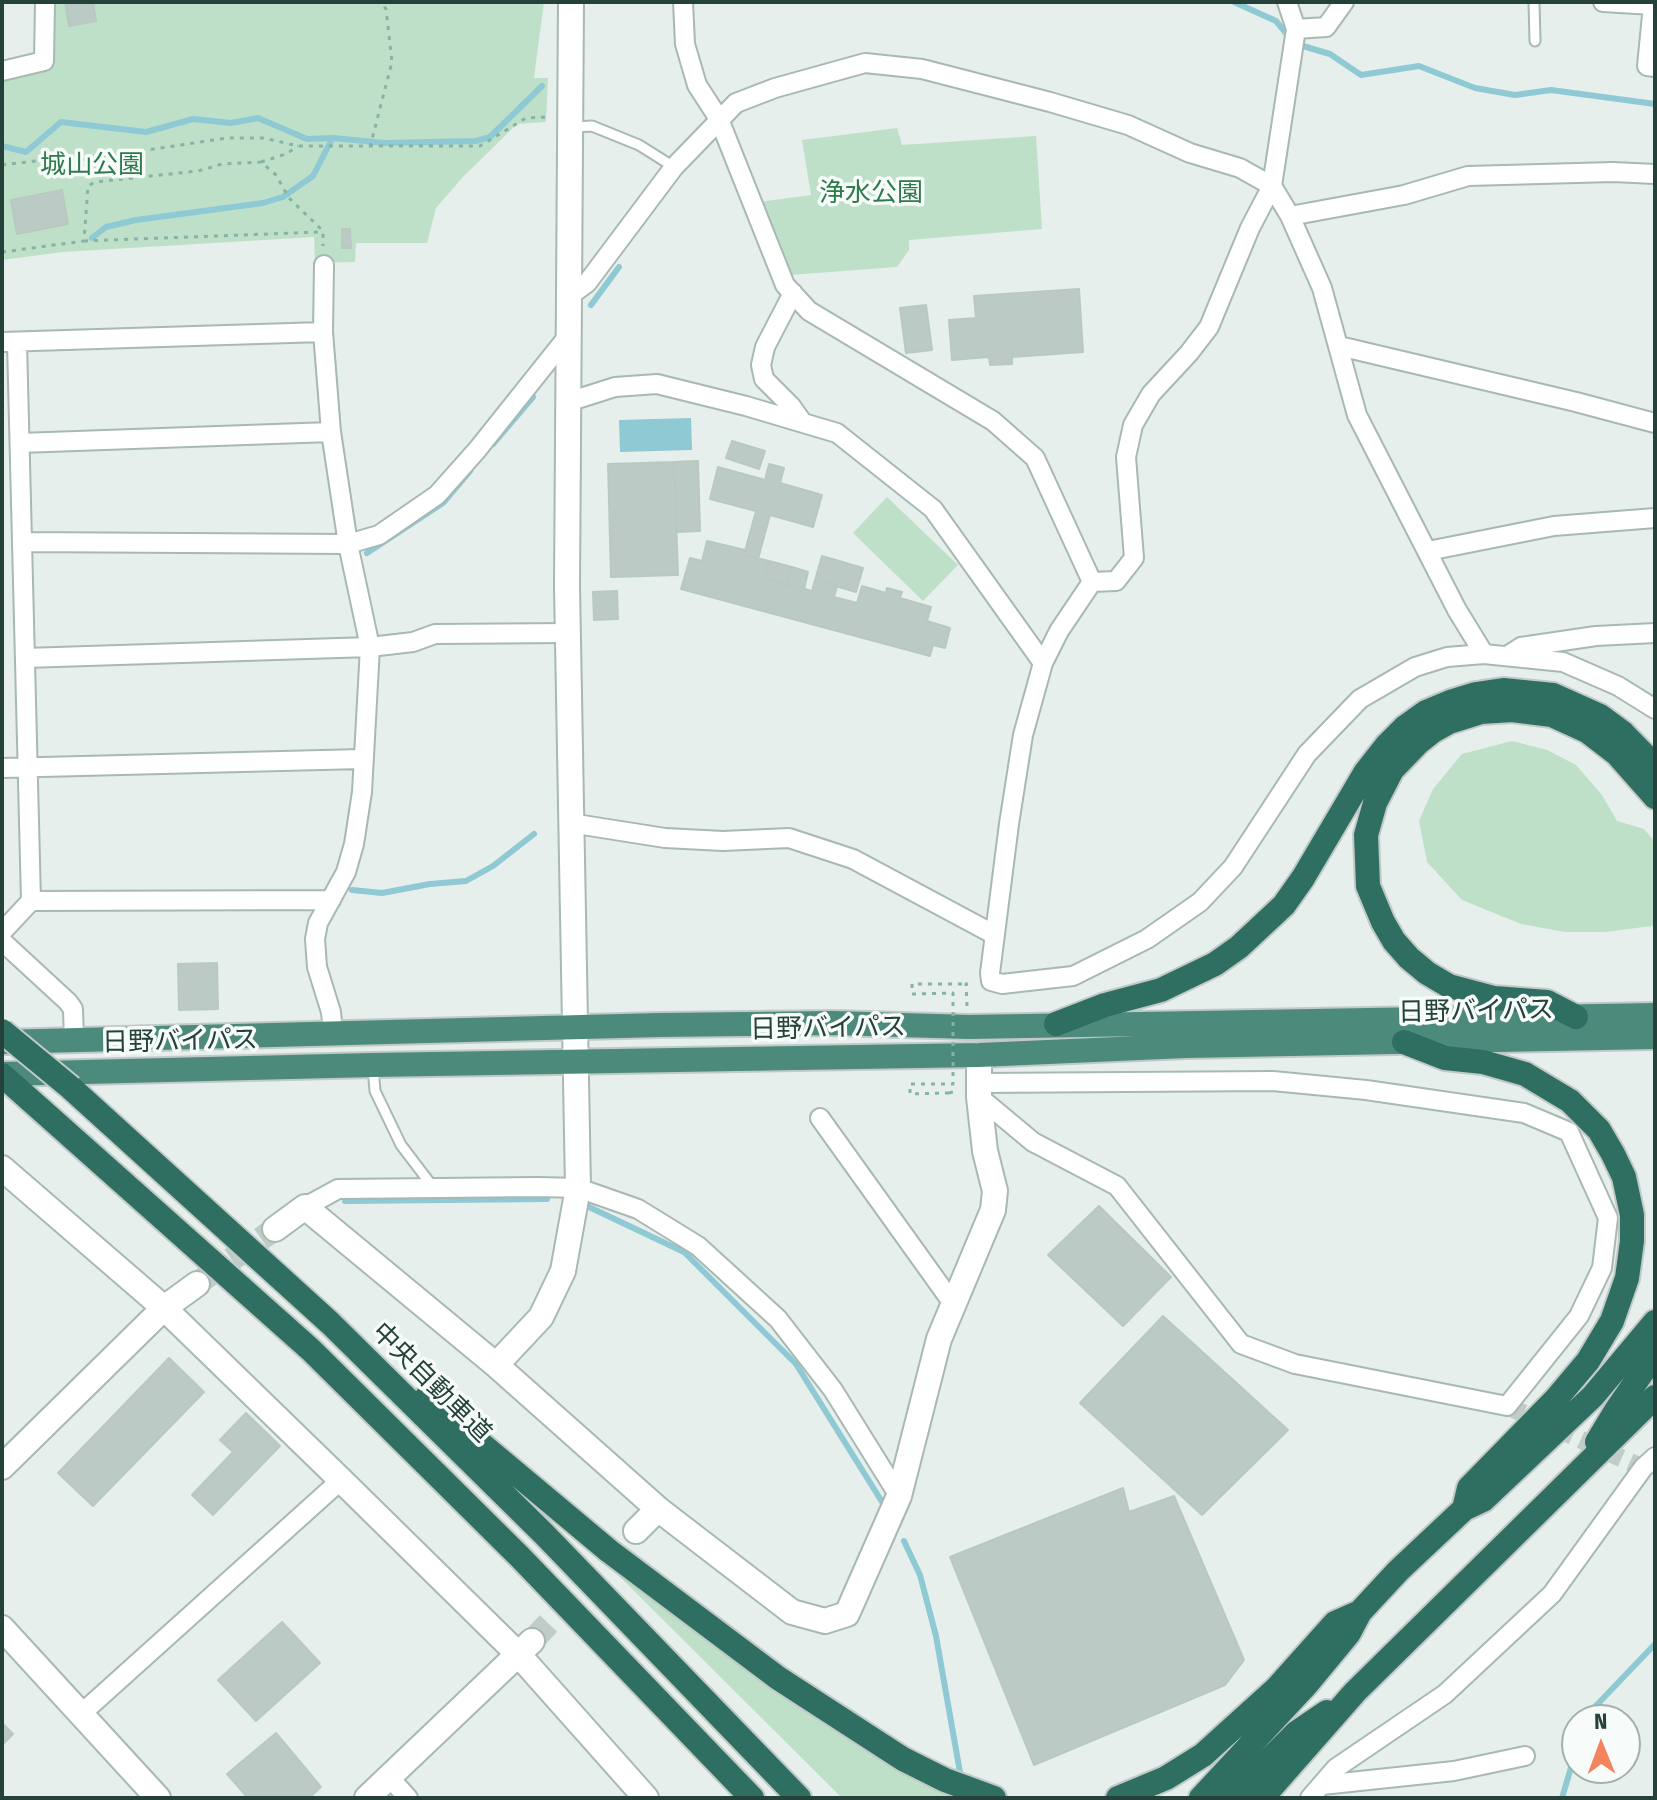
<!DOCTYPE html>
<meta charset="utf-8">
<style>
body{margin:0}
#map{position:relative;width:1657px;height:1800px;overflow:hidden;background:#e6efeb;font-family:"Fira Sans Condensed",sans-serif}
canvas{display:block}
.frame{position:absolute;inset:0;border:4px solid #24423a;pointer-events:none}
.north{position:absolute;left:1561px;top:1704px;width:80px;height:80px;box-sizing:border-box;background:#f7fbf9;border:2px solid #a3b1ad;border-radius:50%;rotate:359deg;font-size:22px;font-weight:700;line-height:32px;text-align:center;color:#24423a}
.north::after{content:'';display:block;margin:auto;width:28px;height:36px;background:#f4845f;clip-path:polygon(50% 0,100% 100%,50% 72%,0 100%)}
</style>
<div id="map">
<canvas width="1657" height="1800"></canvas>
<div class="frame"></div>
<div class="north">N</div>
</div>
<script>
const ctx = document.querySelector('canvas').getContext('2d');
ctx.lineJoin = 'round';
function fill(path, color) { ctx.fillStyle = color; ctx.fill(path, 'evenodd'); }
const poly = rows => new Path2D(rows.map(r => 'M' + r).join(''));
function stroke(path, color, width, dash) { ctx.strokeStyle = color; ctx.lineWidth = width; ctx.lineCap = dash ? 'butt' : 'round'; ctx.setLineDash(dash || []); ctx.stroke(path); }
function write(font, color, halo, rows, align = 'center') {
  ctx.font = font + ' "Fira Sans Condensed","Noto Sans JP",sans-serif'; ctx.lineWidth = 7; ctx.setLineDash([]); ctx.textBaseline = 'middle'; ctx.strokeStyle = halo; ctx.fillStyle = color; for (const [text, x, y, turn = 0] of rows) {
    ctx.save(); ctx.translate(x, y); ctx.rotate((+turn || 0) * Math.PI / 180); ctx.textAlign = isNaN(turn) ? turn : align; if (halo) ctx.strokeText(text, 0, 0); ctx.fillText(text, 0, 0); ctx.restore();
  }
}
const green = poly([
 [45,2,544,2,534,78,548,78,546,122,517,124,463,177,436,208,427,243,356,243,355,262,315,263,314,237,63,252,2,260,2,71,44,61],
 [897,128,902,145,1036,136,1042,229,909,240,909,250,897,267,790,275,759,202,811,195,802,140],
 [887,497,958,565,923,601,853,533],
 [1512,741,1547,750,1576,765,1602,795,1617,821,1644,829,1655,842,1655,923,1652,926,1605,932,1565,932,1521,924,1462,900,1427,862,1419,821,1433,789,1462,754],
 [624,1572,824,1723,891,1762,964,1798,842,1798,619,1576]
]);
const water = poly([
 [691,418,692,450,620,452,619,420]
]);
const stream = poly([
 [1234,2,1276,21,1290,38],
 [1296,44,1330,54,1361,75,1419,66,1475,88,1515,95,1551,90,1655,104],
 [2,146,26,152,61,122,146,132,193,119,231,123,258,118,307,139,333,138,385,143,476,141,490,137,542,86],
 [92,238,106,227,136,220,263,203,283,197,313,176,332,139],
 [591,305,619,267],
 [493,444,533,397],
 [367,553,443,503,470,471],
 [352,890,382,893,430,884,466,881,493,866,534,834],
 [345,1201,547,1199],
 [589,1207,684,1252,796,1364,884,1505],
 [904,1541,920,1575,936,1636,961,1778],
 [1587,1720,1592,1710,1655,1644],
 [1562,1798,1577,1747]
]);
const building = poly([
 [65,2,93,2,96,21,69,26,65,2],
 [62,190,68,224,17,234,11,200,62,190],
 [342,229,350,229,351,248,342,248,342,229],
 [1079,289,1083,352,1012,357,1012,364,990,365,989,357,952,360,949,320,976,318,974,296,1079,289],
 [926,305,932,350,906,353,900,308,926,305],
 [732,441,765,451,759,469,726,458,732,441],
 [698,461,700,531,677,532,674,462,698,461],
 [674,462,678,575,611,577,608,464,674,462],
 [769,464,784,468,780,483,822,495,813,527,770,515,758,559,744,555,756,511,710,499,718,467,765,480,769,464],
 [707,541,745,550,744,555,769,561,764,578,812,591,815,580,837,586,834,597,857,603,862,586,886,593,887,588,902,592,900,598,931,607,927,621,950,628,945,648,933,645,930,656,681,589,690,558,702,561,707,541],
 [822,556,863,568,856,592,815,580,822,556],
 [769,561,792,567,787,584,764,578,769,561],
 [792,567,808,572,804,589,787,584,792,567],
 [617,591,618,619,594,620,593,592,617,591],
 [217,963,218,1009,179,1010,178,964,217,963],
 [1099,1206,1171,1277,1123,1326,1048,1255,1099,1206],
 [1163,1316,1288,1430,1202,1515,1080,1403,1163,1316],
 [169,1358,204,1392,93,1506,58,1473,169,1358],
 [246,1413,280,1446,213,1515,192,1495,233,1452,220,1440,246,1413],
 [1123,1488,1129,1512,1174,1496,1244,1660,1225,1685,1034,1765,950,1557,1123,1488],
 [282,1622,320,1663,256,1721,218,1680,282,1622],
 [2,1723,13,1734,2,1745,2,1723],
 [276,1733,321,1787,309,1798,248,1798,227,1774,276,1733]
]);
const minorTunnel = poly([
 [1507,1406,1643,1468]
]);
const tertiaryTunnel = poly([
 [202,1280,275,1229],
 [532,1641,636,1531]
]);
const path = poly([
 [370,147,392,62,386,9,380,2],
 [261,162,286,154,298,146],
 [2,165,52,159,74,161,227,138,264,138,298,146,480,146,526,118,550,117],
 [84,241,320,232],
 [2,252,84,241,88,186,95,182,198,171,222,164,261,162,276,175,289,198,323,231,323,246],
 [967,1006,966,984,971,983],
 [949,1093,957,1091]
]);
const service = poly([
 [1534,2,1535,41],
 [573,127,592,126,639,145,674,167],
 [373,1067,375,1091,401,1145,433,1187]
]);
const minor = poly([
 [683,2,685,44,697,85,719,119,785,285,809,311,993,421,1035,458,1092,582,1059,631,1043,663],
 [1603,2,1653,5,1647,66,1655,67],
 [1296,29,1326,27,1344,2],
 [2,71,44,61,45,2],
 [1290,216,1404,195,1468,176,1613,172,1655,174],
 [793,293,765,347,761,365,764,379,791,406,803,423],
 [568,297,587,283,674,167,736,103,775,88,865,63,922,69,1050,102,1128,125,1190,153,1240,168,1272,186,1250,228,1209,327,1189,353,1151,394,1133,425,1126,457,1134,558,1116,581,1092,582],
 [2,342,323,332],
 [17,342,31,901],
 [1339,346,1576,402,1655,423],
 [568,402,615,387,657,384,746,406,837,433,933,509,1043,663,1023,735,1009,824,990,973,991,981,1002,984,1073,976,1147,939,1200,902,1233,867,1307,754,1360,699,1415,667,1447,657,1484,654,1457,610,1357,415,1322,288,1290,216,1272,186,1296,29,1287,2],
 [20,443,331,432],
 [22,542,348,544,331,432,323,332,324,265],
 [1428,551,1554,526,1655,518],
 [1484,654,1563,662,1618,686,1655,709],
 [1510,654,1521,647,1596,636,1655,633],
 [25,658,370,647,413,642,435,634,568,633],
 [2,768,362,759],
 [570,823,665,838,723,841,789,838,853,859,995,935],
 [2,932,31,901,331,900],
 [2,941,68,1002,73,1009,74,1041],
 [333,1032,331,1012,317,967,315,939,318,923,346,872,354,844,362,792,370,647,348,544,379,535,437,495,477,450,568,336],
 [979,1097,1033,1142,1117,1186,1241,1344,1295,1364,1507,1406,1579,1316,1602,1268,1608,1218,1569,1132,1524,1113,1366,1090,1273,1081,980,1083],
 [820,1118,954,1305],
 [305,1207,338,1189,538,1187,578,1188,638,1209,698,1246,778,1319,833,1390,899,1496],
 [81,1714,341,1480],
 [389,1777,408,1798],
 [1322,1785,1454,1771,1525,1756],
 [1310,1798,1336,1768,1445,1694,1552,1594,1643,1468,1655,1457]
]);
const tertiary = poly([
 [2,1168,164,1308,341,1480,518,1654,646,1798],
 [275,1229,305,1207,496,1365,658,1509,792,1612,825,1621,847,1614,899,1496,939,1339,993,1210,995,1191,985,1151,979,1097,979,1055],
 [496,1365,541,1317,563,1271,578,1188,567,586,571,2],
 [2,1467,164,1308,197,1284],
 [636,1531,658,1509],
 [2,1628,158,1798],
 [367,1798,532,1641]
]);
const trunk = poly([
 [2,1042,660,1025,834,1023,969,1027,1655,1015],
 [2,1074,373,1065,979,1055,1186,1046,1655,1037]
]);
const motorway = poly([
 [1576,1017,1547,1002,1494,998,1449,986,1427,973,1409,958,1394,941,1383,922,1368,886,1366,835,1375,803,1392,770,1419,742,1433,731,1449,722,1481,712,1512,710,1552,715,1587,731,1617,754,1655,797],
 [1056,1024,1105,1005,1161,990,1215,964,1239,947,1284,905,1303,878,1365,773,1387,745,1405,727,1426,712,1450,702,1476,694,1503,690,1553,695,1600,716,1623,733,1655,766],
 [1404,1042,1445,1058,1483,1062,1525,1074,1570,1101,1599,1130,1613,1154,1624,1177,1632,1215,1632,1241,1627,1278,1612,1321,1588,1361,1556,1399,1469,1488,1464,1509],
 [2,1075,311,1350,520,1557,752,1798],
 [71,1088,330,1323,544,1534,799,1798],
 [426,1398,609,1551,778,1678,903,1759,945,1780,994,1798],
 [1597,1442,1617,1409,1655,1354],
 [1118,1798,1166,1778,1203,1755,1276,1689,1335,1623,1360,1612],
 [1201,1798,1306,1685,1349,1633,1360,1612,1398,1571,1464,1509,1483,1500,1593,1396,1655,1322],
 [1231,1798,1296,1733,1327,1712],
 [1262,1798,1355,1692,1655,1397]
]);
const pathBridge = poly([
 [949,1093,910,1094,910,1084,953,1084,953,993,912,994,912,984,966,984]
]);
const motorwayBridge = poly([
 [2,1031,71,1088]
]);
const parkNames = [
 ["城山公園",92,166],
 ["浄水公園",871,194]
];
const streetNames = [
 ["日野バイパス",1476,1012,-1],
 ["日野バイパス",828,1029,-1],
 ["日野バイパス",180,1042,-1],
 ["中央自動車道",431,1383,45]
];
fill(green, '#bfe0c8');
fill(water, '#8ec9d4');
stroke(stream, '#8ec9d4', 6);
fill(building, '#bbcac4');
stroke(building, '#b8c9c2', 2);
stroke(minorTunnel, '#bfccc8', 18, [18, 9]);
stroke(tertiaryTunnel, '#bfccc8', 24, [24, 12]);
stroke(service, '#a8b8b2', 13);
stroke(minor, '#a8b8b2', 22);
stroke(tertiary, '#a8b8b2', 28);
stroke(trunk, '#c2cac8', 28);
stroke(motorway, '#c2cac8', 28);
stroke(path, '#86b3a5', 3, [4, 6]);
stroke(service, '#fff', 9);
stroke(minor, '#fff', 18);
stroke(tertiary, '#fff', 24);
stroke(trunk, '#4c8a7c', 24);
stroke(motorway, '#2f6f62', 24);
stroke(motorwayBridge, '#c2cac8', 28, []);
stroke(pathBridge, '#86b3a5', 3, [4, 6]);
stroke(motorwayBridge, '#2f6f62', 24);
write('26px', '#2d7a4b', '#f7fbf9', parkNames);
write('26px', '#24423a', '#f7fbf9', streetNames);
</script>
